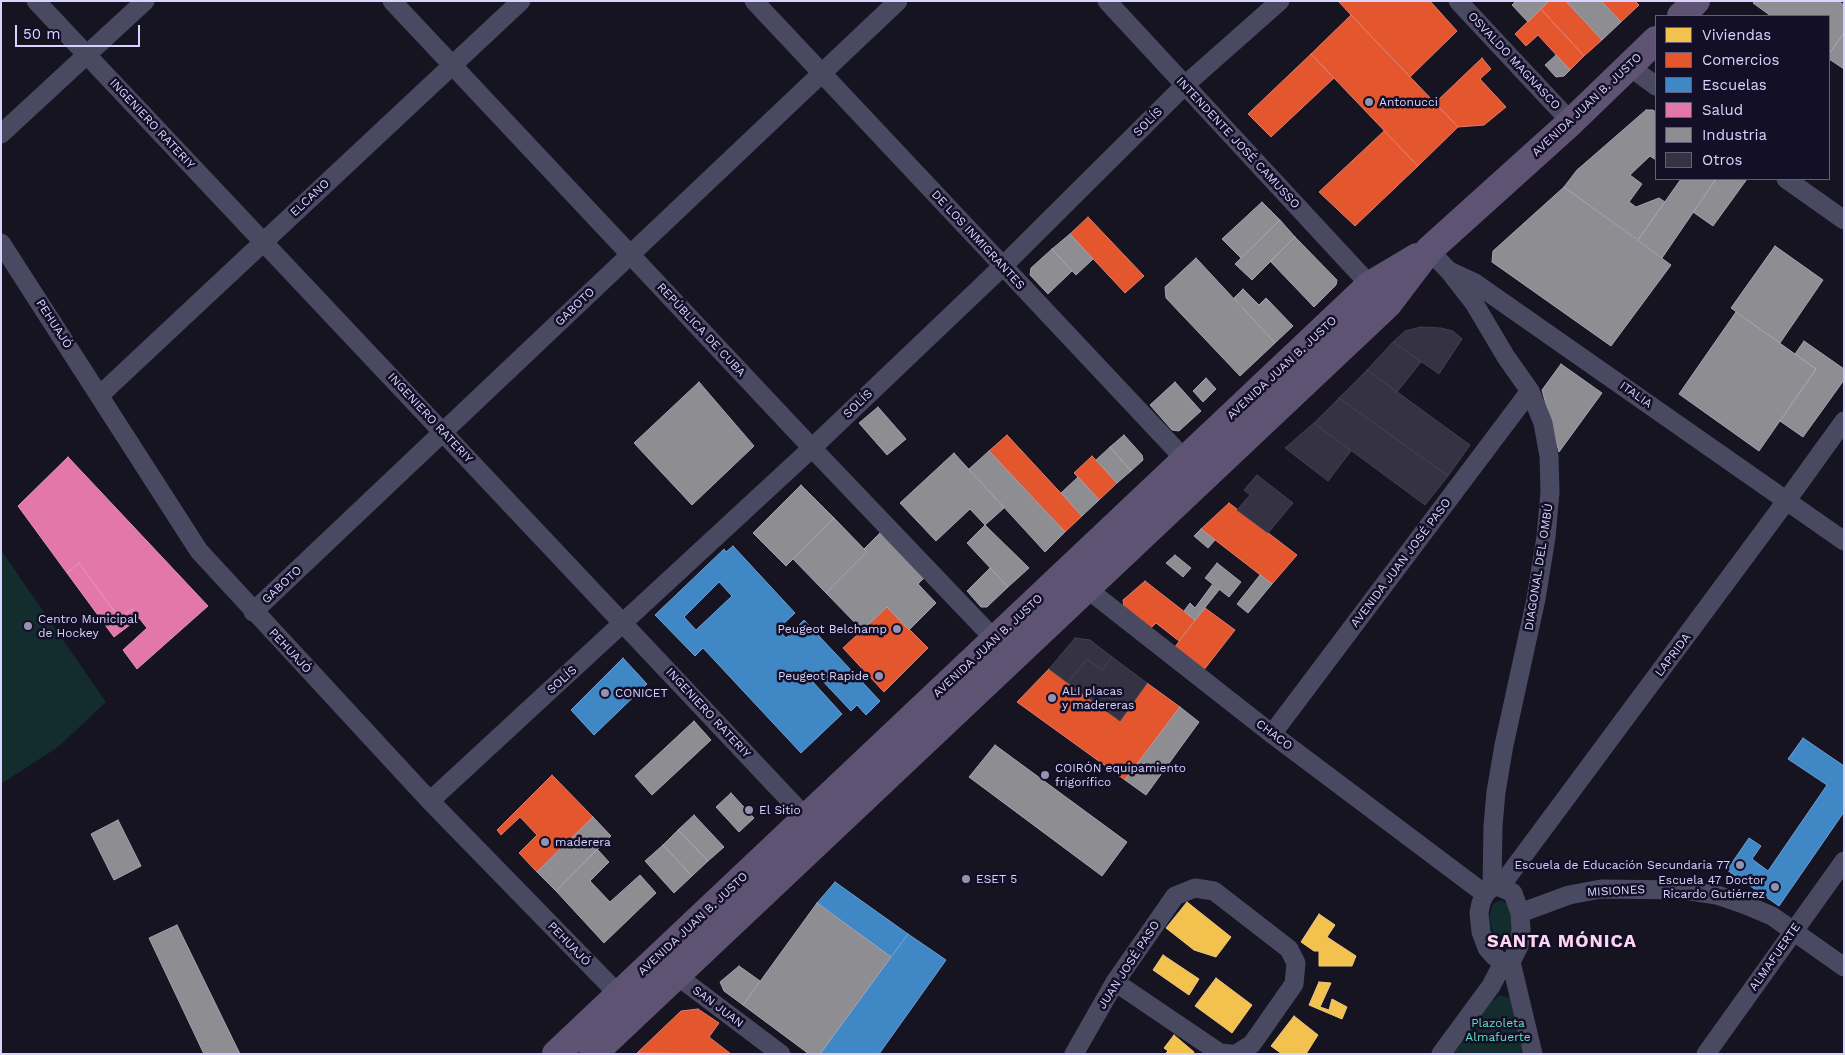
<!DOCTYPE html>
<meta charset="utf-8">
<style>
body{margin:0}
#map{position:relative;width:1845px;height:1055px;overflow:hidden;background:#161421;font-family:"Work Sans",sans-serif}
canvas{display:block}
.frame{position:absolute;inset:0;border:2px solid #d9d4ff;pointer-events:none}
.legend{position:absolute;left:1655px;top:15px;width:175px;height:165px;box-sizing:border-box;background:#130f26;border:1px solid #625e7d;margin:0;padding:6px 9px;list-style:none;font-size:15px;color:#d9d4ff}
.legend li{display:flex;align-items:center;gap:10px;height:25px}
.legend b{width:25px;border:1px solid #625e7d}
.scale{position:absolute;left:15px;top:25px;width:125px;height:22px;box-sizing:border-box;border:2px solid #d9d4ff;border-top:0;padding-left:6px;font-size:15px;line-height:18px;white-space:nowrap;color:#d9d4ff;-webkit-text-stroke:4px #130f26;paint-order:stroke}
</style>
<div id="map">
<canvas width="1845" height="1055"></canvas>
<div class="frame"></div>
<ul class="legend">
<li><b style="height:14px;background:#f2c14e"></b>Viviendas</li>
<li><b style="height:14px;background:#e4572e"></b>Comercios</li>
<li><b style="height:14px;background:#3f88c5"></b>Escuelas</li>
<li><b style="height:14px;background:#e377a8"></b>Salud</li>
<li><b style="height:14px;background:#8d8d92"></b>Industria</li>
<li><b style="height:14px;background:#343243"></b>Otros</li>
</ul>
<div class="scale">50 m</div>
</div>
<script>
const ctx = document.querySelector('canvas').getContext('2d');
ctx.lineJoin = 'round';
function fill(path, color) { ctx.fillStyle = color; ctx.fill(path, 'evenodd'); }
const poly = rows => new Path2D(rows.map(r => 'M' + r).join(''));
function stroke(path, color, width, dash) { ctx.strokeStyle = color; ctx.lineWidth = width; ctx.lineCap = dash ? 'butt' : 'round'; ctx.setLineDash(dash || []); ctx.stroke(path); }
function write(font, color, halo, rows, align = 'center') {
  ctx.font = font + ' "Work Sans",sans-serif'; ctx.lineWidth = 5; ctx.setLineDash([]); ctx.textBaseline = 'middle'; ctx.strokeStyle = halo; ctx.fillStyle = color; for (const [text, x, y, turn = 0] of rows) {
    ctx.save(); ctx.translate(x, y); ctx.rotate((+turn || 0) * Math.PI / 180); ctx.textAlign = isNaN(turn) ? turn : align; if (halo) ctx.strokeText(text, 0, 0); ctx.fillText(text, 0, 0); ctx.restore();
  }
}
const green = poly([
 [1,550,106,702,58,747,1,784],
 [1500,900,1507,903,1512,913,1512,939,1508,947,1506,949,1498,947,1495,942,1490,921,1490,913,1493,904],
 [1500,995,1510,998,1526,1054,1453,1054,1491,1002]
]);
const homes = poly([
 [1187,902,1231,937,1216,957,1194,950,1166,928,1187,902],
 [1319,914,1335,925,1327,937,1356,956,1352,966,1319,966,1319,951,1314,951,1301,942,1319,914],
 [1163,955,1199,979,1189,995,1153,970,1163,955],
 [1216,978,1252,1005,1232,1033,1195,1006,1216,978],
 [1319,982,1331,983,1320,1007,1329,1010,1332,999,1347,1007,1342,1019,1309,1005,1319,982],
 [1294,1016,1318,1035,1306,1054,1282,1054,1271,1046,1294,1016],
 [1174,1035,1194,1052,1193,1054,1165,1054,1168,1051,1164,1048,1174,1035]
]);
const shops = poly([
 [1340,1,1430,1,1457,31,1410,77,1351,15,1339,2,1340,1],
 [1549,1,1566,1,1602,40,1584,56,1541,9,1549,1],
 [1601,1,1635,1,1639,5,1621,22,1601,1],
 [1541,9,1584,56,1570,70,1538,35,1526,46,1515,34,1541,9],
 [1351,15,1458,127,1418,166,1311,54,1351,15],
 [1311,54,1334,78,1271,137,1248,114,1311,54],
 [1482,58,1491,69,1480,79,1506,107,1484,125,1458,127,1435,103,1482,58],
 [1384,131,1418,166,1355,226,1319,192,1384,131],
 [1088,217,1144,276,1125,293,1070,234,1088,217],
 [1007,435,1082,516,1065,532,989,451,1007,435],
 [1092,456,1117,483,1099,500,1074,473,1092,456],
 [1229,503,1297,555,1272,584,1201,529,1229,503],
 [1145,581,1195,620,1179,641,1156,623,1150,629,1124,607,1123,600,1145,581],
 [887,607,928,648,884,692,843,648,887,607],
 [1205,608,1235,630,1203,671,1174,648,1205,608],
 [1049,669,1120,721,1147,683,1180,707,1125,780,1017,702,1049,669],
 [552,775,593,817,537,872,519,853,537,835,520,817,501,835,497,830,552,775],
 [698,1009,719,1023,709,1037,731,1054,637,1053,681,1011,698,1009]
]);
const schools = poly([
 [733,546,795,613,778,629,786,638,804,620,880,701,866,715,857,705,851,711,817,675,812,681,842,714,801,753,703,648,695,656,655,615,724,549,726,552,733,546],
 [719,582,732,596,696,630,684,617,719,582],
 [623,658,647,684,594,735,571,710,623,658],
 [1803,738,1844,766,1844,812,1779,906,1727,870,1749,838,1761,846,1752,859,1768,871,1827,785,1788,759,1803,738],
 [835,882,908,934,891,957,817,903,835,882],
 [908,934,946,960,879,1054,820,1054,908,934]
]);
const health = poly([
 [68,457,208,606,137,669,123,650,147,628,132,609,120,619,79,563,67,573,18,506,68,457],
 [79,563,120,619,132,609,139,618,114,637,67,573,79,563]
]);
const industry = poly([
 [1516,1,1549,1,1528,22,1512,5,1516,1],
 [1566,1,1601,1,1621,22,1602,40,1566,1],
 [1755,1,1838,1,1844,5,1844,33,1829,54,1829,16,1771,16,1753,3,1755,1],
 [1844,33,1844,69,1829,59,1829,54,1844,33],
 [1556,55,1570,70,1564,76,1556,77,1545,65,1556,55],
 [1646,110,1653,110,1656,112,1656,160,1650,156,1630,175,1642,184,1629,202,1636,207,1659,198,1665,202,1638,240,1564,187,1577,170,1646,110],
 [1681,179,1716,179,1662,258,1638,240,1681,179],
 [1716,179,1747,179,1713,226,1693,212,1716,179],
 [1564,187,1671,265,1611,346,1492,262,1493,251,1564,187],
 [1262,202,1280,220,1241,258,1222,239,1262,202],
 [1280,220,1295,237,1252,280,1235,264,1280,220],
 [1070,234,1093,259,1076,275,1052,249,1070,234],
 [1295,237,1337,280,1336,285,1314,307,1270,261,1295,237],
 [1775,246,1823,280,1780,343,1731,308,1775,246],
 [1052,249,1072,271,1048,294,1030,275,1031,268,1052,249],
 [1196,258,1275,343,1240,376,1166,298,1165,287,1196,258],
 [1243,289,1259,305,1266,298,1293,326,1275,343,1234,298,1243,289],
 [1736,312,1816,369,1759,451,1679,394,1736,312],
 [1804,341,1844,369,1844,380,1803,437,1780,421,1816,369,1795,354,1804,341],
 [1561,364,1602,393,1559,452,1542,390,1561,364],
 [1206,378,1216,389,1203,402,1193,391,1206,378],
 [699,382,754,446,692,505,634,443,699,382],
 [1175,382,1201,411,1179,431,1172,430,1150,405,1175,382],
 [878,407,906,439,887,455,859,423,878,407],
 [1124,435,1142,455,1143,460,1131,471,1110,447,1124,435],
 [1110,447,1131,471,1117,483,1096,460,1110,447],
 [989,451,1065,532,1045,552,969,469,989,451],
 [954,453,1004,508,985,525,970,509,936,541,900,503,954,453],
 [1078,477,1099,500,1082,516,1061,493,1078,477],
 [801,485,834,518,786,566,753,533,801,485],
 [834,518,867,552,826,593,793,559,834,518],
 [985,525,1029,568,1008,587,967,543,985,525],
 [1201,529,1215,540,1208,548,1194,536,1201,529],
 [880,533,924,578,918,584,936,603,909,630,887,607,862,630,826,593,867,552,864,549,880,533],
 [1175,555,1191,568,1183,577,1166,563,1175,555],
 [1217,563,1241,582,1229,597,1205,578,1217,563],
 [990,568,1008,587,987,607,981,607,967,591,990,568],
 [1260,575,1272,584,1248,613,1237,604,1260,575],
 [1212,585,1219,590,1195,620,1184,611,1190,603,1195,608,1212,585],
 [1180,707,1199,722,1146,795,1125,780,1180,707],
 [694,721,711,740,652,795,635,776,694,721],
 [995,745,1127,842,1102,876,969,777,995,745],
 [731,793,754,818,739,832,716,807,731,793],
 [694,815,724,847,708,861,678,830,694,815],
 [593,817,611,836,556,891,537,872,593,817],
 [118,820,141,866,114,880,91,834,118,820],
 [678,830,708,861,692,876,663,845,678,830],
 [663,845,692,876,674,893,645,861,663,845],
 [597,849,609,862,590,881,610,902,640,875,656,893,604,943,556,891,597,849],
 [817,903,891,957,820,1054,809,1054,743,1005,817,903],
 [177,925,240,1054,204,1054,149,938,177,925],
 [739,966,760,981,743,1005,724,991,720,982,739,966]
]);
const building = poly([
 [1421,327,1441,328,1453,331,1462,339,1439,374,1393,342,1405,331,1421,327],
 [1393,342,1421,362,1397,392,1367,370,1393,342],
 [1367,370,1470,445,1448,476,1339,398,1367,370],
 [1339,398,1448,476,1425,505,1314,423,1339,398],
 [1314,423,1351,451,1328,481,1285,448,1314,423],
 [1257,475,1293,503,1268,533,1237,510,1250,495,1244,490,1257,475],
 [1075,638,1090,640,1112,657,1102,670,1087,659,1068,683,1049,669,1075,638],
 [1112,657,1147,683,1120,721,1068,683,1087,659,1102,670,1112,657]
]);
const street = poly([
 [36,1,814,826],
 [392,1,812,448,1002,647],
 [754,1,1193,468],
 [1107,1,1370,285],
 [1458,1,1571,122],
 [1629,66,1656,86],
 [1,134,145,1],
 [1786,179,1844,220],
 [1,243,199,551,430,801,627,1003],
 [1429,250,1449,271,1475,283,1844,541],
 [1449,271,1474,303,1506,357,1530,391,1543,423,1549,456,1550,492,1546,537,1536,599,1504,745,1496,792,1493,826,1492,887],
 [100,395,521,1],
 [1080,581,1086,588,1272,734,1485,894],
 [253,612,898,1],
 [1272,734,1530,391],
 [430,801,812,448,1003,266,1185,85,1280,1],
 [1492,887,1500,887,1513,893,1520,913,1521,930,1519,946,1511,962,1508,964,1503,963,1494,956,1487,948,1481,932,1479,913,1481,903,1485,894,1492,887],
 [1500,887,1787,500,1844,421],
 [1520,913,1569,895,1601,889,1683,890,1717,895,1746,905,1772,916,1844,967],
 [1511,962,1533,1054],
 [668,967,676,975,781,1054],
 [1115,982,1220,1053,1231,1054],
 [1074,1054,1115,982,1175,896,1195,888,1214,891,1289,949,1296,963,1294,984,1252,1044,1236,1054],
 [1441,1054,1491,986,1503,963],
 [1706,1054,1844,861]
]);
const primary = poly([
 [1681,16,1696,1],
 [556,1054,1370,285,1417,257],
 [593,1054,1388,304,1429,250,1571,122,1656,40]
]);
const markers = [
 [1369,102,5,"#9591b1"],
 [28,626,5,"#9591b1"],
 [897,629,5,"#9591b1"],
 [879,676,5,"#9591b1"],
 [605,693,5,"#9591b1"],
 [1052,698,5,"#9591b1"],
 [1045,775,5,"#9591b1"],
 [749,810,5,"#9591b1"],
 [545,842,5,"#9591b1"],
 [1740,865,5,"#9591b1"],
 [966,879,5,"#9591b1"],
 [1775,887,5,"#9591b1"]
];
const streetNames = [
 ["OSVALDO MAGNASCO",1514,61,47],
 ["AVENIDA JUAN B. JUSTO",1587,105,-43],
 ["SOLÍS",1148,122,-45],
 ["INGENIERO RATERIY",152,124,47],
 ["INTENDENTE JOSÉ CAMUSSO",1238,143,47],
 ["ELCANO",310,198,-43],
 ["DE LOS INMIGRANTES",978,240,47],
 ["GABOTO",575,307,-44],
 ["PEHUAJÓ",54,324,57],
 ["REPÚBLICA DE CUBA",701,330,47],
 ["AVENIDA JUAN B. JUSTO",1282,368,-43],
 ["ITALIA",1636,395,35],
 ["SOLÍS",858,404,-44],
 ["INGENIERO RATERIY",430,418,47],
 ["AVENIDA JUAN JOSÉ PASO",1401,563,-53],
 ["DIAGONAL DEL OMBÚ",1539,567,-81],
 ["GABOTO",282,585,-43],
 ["AVENIDA JUAN B. JUSTO",988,646,-43],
 ["PEHUAJÓ",290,651,47],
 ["LAPRIDA",1673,655,-53],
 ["SOLÍS",562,680,-42],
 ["INGENIERO RATERIY",708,713,47],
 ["CHACO",1274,735,37],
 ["MISIONES",1616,891,-3],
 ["AVENIDA JUAN B. JUSTO",693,924,-43],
 ["PEHUAJÓ",569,944,46],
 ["ALMAFUERTE",1775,957,-55],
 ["JUAN JOSÉ PASO",1129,965,-57],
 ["SAN JUAN",718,1007,37]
];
const poiNames = [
 ["Antonucci",1379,102],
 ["Centro Municipal",38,619],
 ["de Hockey",38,633],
 ["Peugeot Belchamp",887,629,"right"],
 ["Peugeot Rapide",869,676,"right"],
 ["ALI placas",1062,691],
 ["y madereras",1062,705],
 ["CONICET",615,693],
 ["COIRÓN equipamiento",1055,768],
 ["frigorífico",1055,782],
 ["El Sitio",759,810],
 ["maderera",555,842],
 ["Escuela de Educación Secundaria 77",1730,865,"right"],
 ["ESET 5",976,879],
 ["Escuela 47 Doctor",1765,880,"right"],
 ["Ricardo Gutiérrez",1765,894,"right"]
];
const parkNames = [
 ["Plazoleta",1498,1023],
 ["Almafuerte",1498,1037]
];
const districtNames = [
 ["SANTA MÓNICA",1562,942]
];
fill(green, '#132c2d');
fill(homes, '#f2c14e');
stroke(homes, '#eac783', 1);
fill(shops, '#e4572e');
stroke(shops, '#e17c6d', 1);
fill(schools, '#3f88c5');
stroke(schools, '#6d9fd6', 1);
fill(health, '#e377a8');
stroke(health, '#e093c2', 1);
fill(industry, '#8d8d92');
stroke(industry, '#a4a2b3', 1);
fill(building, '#343243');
stroke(building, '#433f54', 1);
stroke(street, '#4a4962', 19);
stroke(primary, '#5e5373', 28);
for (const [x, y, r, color] of markers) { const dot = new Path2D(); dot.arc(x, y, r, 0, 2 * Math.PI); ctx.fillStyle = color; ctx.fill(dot); stroke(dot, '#130f26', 2); }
write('12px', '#d9d4ff', '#130f26', streetNames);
write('12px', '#d9d4ff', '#130f26', poiNames, 'left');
write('12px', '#5fe0c0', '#130f26', parkNames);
ctx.letterSpacing = '1px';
write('bold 18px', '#ffd6f0', '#130f26', districtNames);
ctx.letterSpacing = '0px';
</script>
